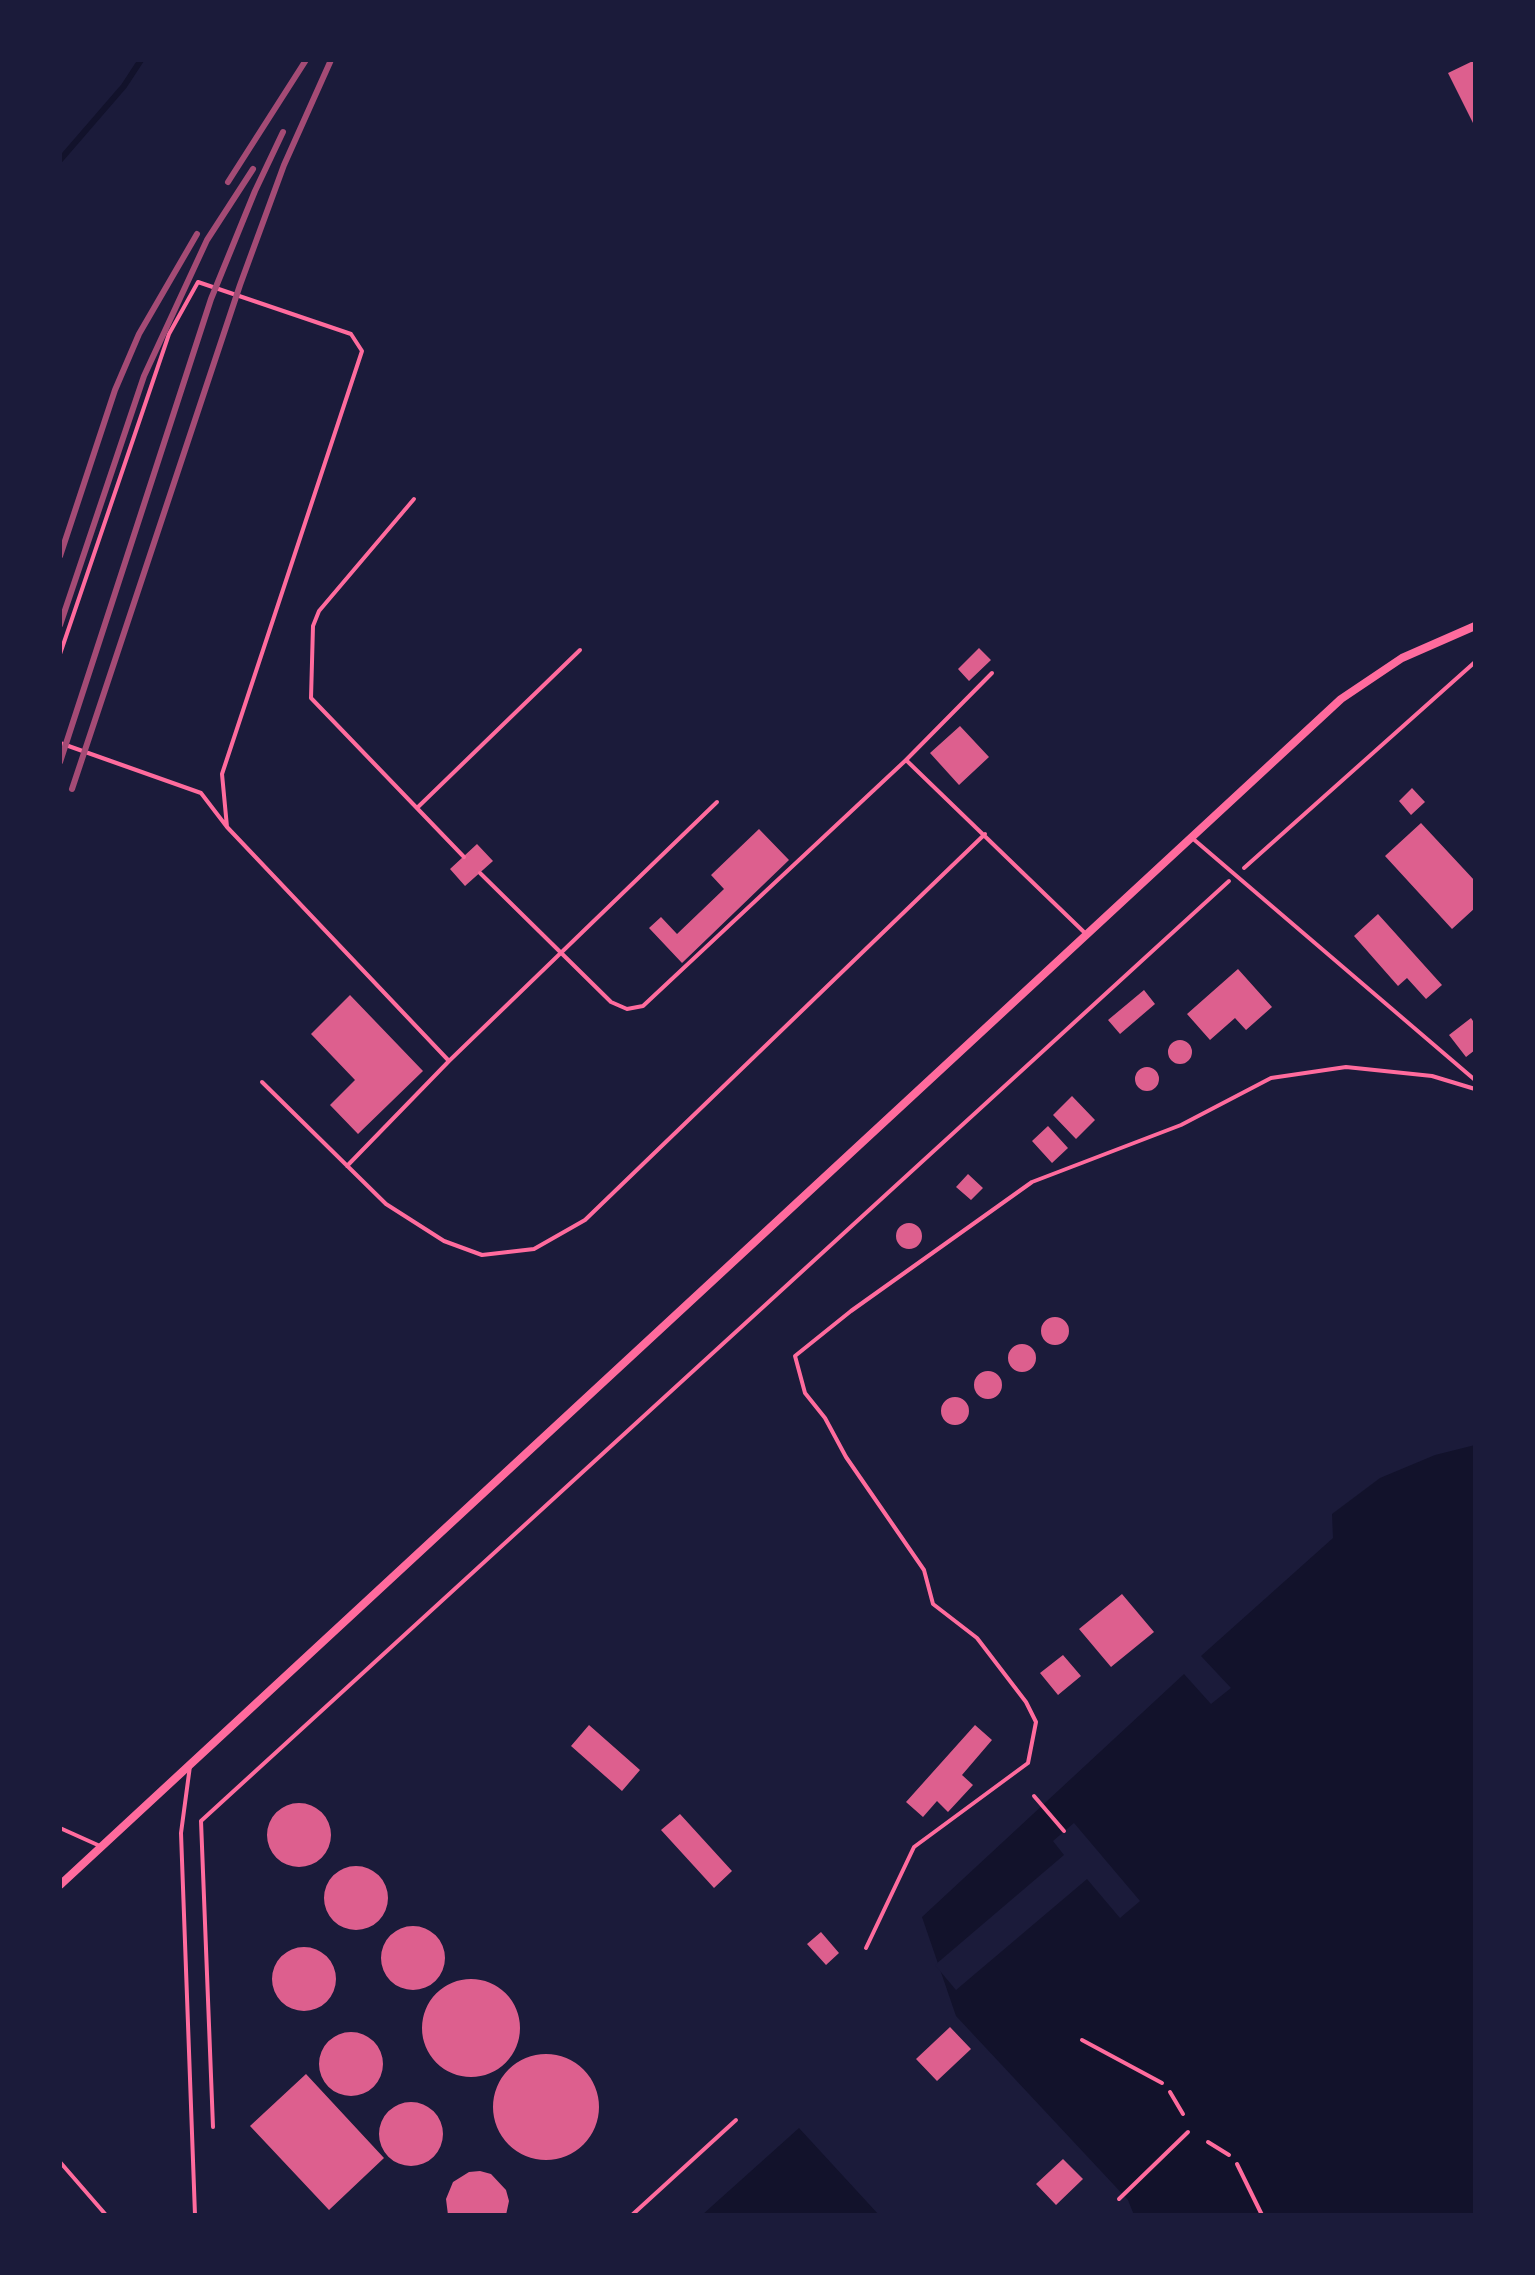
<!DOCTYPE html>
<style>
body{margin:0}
#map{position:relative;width:1535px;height:2275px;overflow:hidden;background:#1b1b3a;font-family:Manrope,sans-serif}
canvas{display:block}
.frame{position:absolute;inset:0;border:62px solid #1b1b3a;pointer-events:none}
</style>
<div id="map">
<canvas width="1535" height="2275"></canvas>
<div class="frame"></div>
</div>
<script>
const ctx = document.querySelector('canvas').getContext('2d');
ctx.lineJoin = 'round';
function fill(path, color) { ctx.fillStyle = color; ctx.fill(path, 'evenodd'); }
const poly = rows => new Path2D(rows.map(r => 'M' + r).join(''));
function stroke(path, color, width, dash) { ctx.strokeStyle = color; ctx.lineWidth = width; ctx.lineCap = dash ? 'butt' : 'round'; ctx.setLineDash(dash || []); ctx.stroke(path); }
const water = poly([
 [1475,1445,1475,2215,1134,2215,1128,2200,956,2016,922,1917,1184,1674,1211,1704,1231,1688,1201,1656,1333,1538,1332,1514,1380,1478,1435,1455],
 [799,2128,879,2215,702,2215]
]);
const pier = poly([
 [1074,1823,1140,1901,1120,1918,1087,1879,956,1990,935,1965,1064,1855,1053,1841]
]);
const stream = poly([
 [60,160,124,86,141,60]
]);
const building = poly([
 [1475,60,1475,127,1448,73],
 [979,648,991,660,969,681,958,669],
 [960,726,989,757,959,785,930,753],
 [1412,788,1425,802,1411,815,1399,801],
 [1421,823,1475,881,1475,908,1452,929,1385,856],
 [759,829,789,860,682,963,649,928,661,917,677,934,724,889,711,875],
 [477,844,493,861,465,886,450,869],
 [1378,914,1442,985,1426,999,1407,978,1398,986,1354,936],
 [1238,969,1272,1007,1246,1030,1235,1018,1210,1040,1187,1014],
 [1144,990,1155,1004,1120,1034,1108,1020],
 [350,995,423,1071,358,1134,330,1105,355,1080,311,1034],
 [1471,1018,1475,1024,1475,1050,1466,1057,1449,1035],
 '1168 1052a12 12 0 1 1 24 0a12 12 0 1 1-24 0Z',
 '1135 1079a12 12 0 1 1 24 0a12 12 0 1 1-24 0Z',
 [1072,1096,1095,1120,1076,1139,1053,1115],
 [1048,1126,1068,1148,1052,1163,1032,1141],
 [968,1174,983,1188,971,1200,956,1187],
 '896 1236a13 13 0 1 1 26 0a13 13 0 1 1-26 0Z',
 '1041 1331a14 14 0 1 1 28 0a14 14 0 1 1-28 0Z',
 '1008 1358a14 14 0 1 1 28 0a14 14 0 1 1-28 0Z',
 '974 1385a14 14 0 1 1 28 0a14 14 0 1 1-28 0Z',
 '941 1411a14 14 0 1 1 28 0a14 14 0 1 1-28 0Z',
 [1122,1594,1154,1632,1111,1667,1079,1629],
 [1063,1655,1081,1676,1058,1695,1040,1673],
 [589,1725,640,1770,622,1791,571,1746],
 [975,1725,992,1740,962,1775,973,1785,948,1812,937,1801,923,1817,906,1802],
 '267 1835a32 32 0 1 1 64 0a32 32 0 1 1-64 0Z',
 [680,1814,732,1871,714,1888,661,1830],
 '324 1898a32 32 0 1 1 64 0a32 32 0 1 1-64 0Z',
 '381 1958a32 32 0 1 1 64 0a32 32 0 1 1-64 0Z',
 [821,1932,839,1953,826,1965,807,1944],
 '272 1979a32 32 0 1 1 64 0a32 32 0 1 1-64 0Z',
 '422 2028a49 49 0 1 1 98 0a49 49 0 1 1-98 0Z',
 [950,2027,971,2049,937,2081,916,2059],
 '319 2064a32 32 0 1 1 64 0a32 32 0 1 1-64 0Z',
 '493 2107a53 53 0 1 1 106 0a53 53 0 1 1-106 0Z',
 [306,2074,384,2158,329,2210,250,2126],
 '379 2134a32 32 0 1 1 64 0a32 32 0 1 1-64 0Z',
 [1063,2159,1083,2179,1056,2205,1036,2184],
 [480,2171,491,2174,506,2190,509,2201,506,2215,448,2215,446,2199,453,2182,469,2172]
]);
const path = poly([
 [1244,868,1475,662],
 [1034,1796,1064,1831],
 [1082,2040,1162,2083],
 [1170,2092,1183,2114],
 [213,2127,201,1821,1229,881],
 [1208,2142,1229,2155],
 [1237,2164,1262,2215],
 [1119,2199,1188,2132]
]);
const service = poly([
 [414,499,319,611,313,626,311,698,464,857],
 [60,654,169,334,198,282,351,334,362,351,222,774,227,827],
 [60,743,201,793,227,827,449,1061],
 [906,760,992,673],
 [418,807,580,650],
 [1191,837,1475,1080],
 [480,873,611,1002,627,1009,643,1006,906,760,1086,934],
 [262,1082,386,1204,444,1241,482,1255,534,1249,585,1220,985,834],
 [347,1166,449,1061,717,802],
 [190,1766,181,1833,195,2215],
 [60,1828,100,1846],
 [866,1948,914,1847,1028,1763,1036,1722,1026,1702,977,1638,933,1604,924,1570,846,1457,825,1418,805,1393,795,1356,851,1311,1032,1182,1181,1125,1271,1078,1346,1067,1432,1076,1475,1089],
 [60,2162,106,2215],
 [632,2215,736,2120]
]);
const minor = poly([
 [60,1885,1341,699,1402,658,1475,626]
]);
const rail = poly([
 [228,182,306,60],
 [60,556,115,390,139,334,197,234],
 [60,625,144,376,207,240,253,169],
 [60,762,211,299,255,191,283,132],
 [72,789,240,285,284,165,331,60]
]);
fill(water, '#12122b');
fill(pier, '#1b1b3a');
stroke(stream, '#12122b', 6);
fill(building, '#dd5f8e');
stroke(path, '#ff6b9d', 4);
stroke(service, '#ff6b9d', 4);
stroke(minor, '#ff6b9d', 8);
stroke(rail, '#a44b75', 6);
</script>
